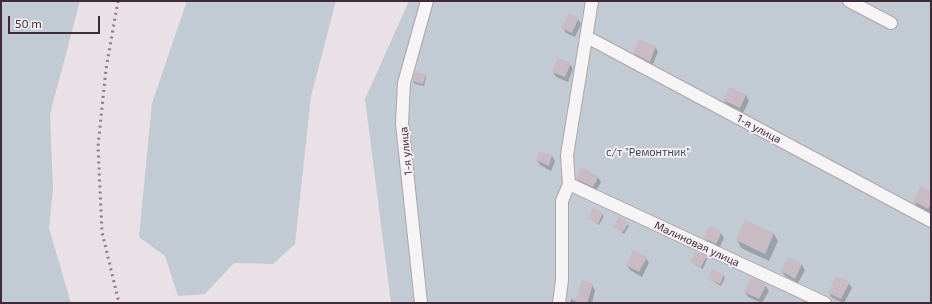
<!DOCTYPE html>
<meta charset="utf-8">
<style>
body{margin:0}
#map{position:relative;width:932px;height:304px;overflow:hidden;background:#e9e1e6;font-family:"Exo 2",sans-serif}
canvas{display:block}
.frame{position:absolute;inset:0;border:2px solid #402a37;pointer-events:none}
.scale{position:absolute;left:8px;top:16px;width:92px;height:18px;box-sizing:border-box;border:2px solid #402a37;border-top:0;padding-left:5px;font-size:12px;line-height:14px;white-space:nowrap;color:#402a37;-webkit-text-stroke:3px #f7f1f4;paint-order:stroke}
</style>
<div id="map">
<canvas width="932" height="304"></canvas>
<div class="frame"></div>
<div class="scale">50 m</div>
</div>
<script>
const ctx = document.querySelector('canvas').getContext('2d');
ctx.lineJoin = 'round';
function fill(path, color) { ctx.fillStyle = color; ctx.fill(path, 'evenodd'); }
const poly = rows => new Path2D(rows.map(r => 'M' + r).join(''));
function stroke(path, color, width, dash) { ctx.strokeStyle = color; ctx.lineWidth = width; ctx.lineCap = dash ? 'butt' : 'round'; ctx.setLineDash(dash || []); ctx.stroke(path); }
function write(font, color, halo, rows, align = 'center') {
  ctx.font = font + ' "Exo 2",sans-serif'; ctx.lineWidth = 3.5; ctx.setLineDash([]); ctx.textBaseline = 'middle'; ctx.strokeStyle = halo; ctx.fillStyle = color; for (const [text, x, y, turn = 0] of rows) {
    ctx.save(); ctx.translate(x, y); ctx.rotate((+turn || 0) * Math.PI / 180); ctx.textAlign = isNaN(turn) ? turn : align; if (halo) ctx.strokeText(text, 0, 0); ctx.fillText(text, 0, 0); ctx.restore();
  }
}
const green = poly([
 [1,1,80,1,50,114,53,189,49,228,71,303,1,303],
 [187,1,336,1,311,96,295,244,273,264,234,263,205,294,178,296,165,256,139,237,152,103],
 [409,1,931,1,931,303,391,303,365,99]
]);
const shadow = poly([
 [578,19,581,24,575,37,566,33,563,28],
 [655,47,658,52,652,66,637,58,635,53],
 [570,64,573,69,568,82,556,77,553,72],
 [425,75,426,77,424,86,415,84,413,81],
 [730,88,746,95,749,101,743,113,727,105,724,100],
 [552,156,555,161,551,171,540,165,537,160],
 [598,177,601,182,596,191,580,184,577,179],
 [931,193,931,212,930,213,917,206,914,201],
 [602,214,604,216,599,225,589,218],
 [746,221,774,234,778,241,769,261,741,248,737,240],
 [628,224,629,226,624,234,614,227],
 [721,233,724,238,719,249,708,243,705,238],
 [634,252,646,258,649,263,642,277,630,270,627,265],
 [706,257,707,259,703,269,691,262],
 [788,258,802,265,805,270,798,283,785,276,782,271],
 [723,275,725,278,721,286,709,279],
 [849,283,852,288,844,303,832,298,829,293],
 [592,285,595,290,592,303,570,303,571,299,576,301],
 [766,286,769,291,762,303,748,297,745,292]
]);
const building = poly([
 [569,13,579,18,572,33,561,28],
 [639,39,656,46,650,62,633,53],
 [558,58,571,63,565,77,552,72],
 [415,72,426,74,423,84,412,81],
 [729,87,746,95,740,108,723,100],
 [539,151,552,155,549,166,536,160],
 [581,167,599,176,593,187,576,179],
 [921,186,931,192,931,203,928,209,913,201],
 [593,208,603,213,598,224,588,218],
 [619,217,629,223,622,233,613,227],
 [745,220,774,233,765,254,736,240],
 [709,226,722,232,716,244,704,238],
 [633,250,647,257,639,272,626,265],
 [695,252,707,256,701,267,690,262],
 [788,257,802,264,795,279,781,271],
 [712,269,724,275,720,284,708,279],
 [836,276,850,282,841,299,828,293],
 [751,277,766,285,759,299,744,292],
 [582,280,593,284,587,303,575,303]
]);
const minor = poly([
 [849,1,891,23],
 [587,37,931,221],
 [569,184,825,303],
 [421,303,402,123,404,83,427,1],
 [559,303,562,280,562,201,569,184,567,155,592,1]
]);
const rail = poly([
 [118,1,106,69,98,146,102,232,119,303]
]);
const streetNames = [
 ["1-я улица",759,129,28],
 ["1-я улица",406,151,-96],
 ["Малиновая улица",697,244,25]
];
const parkNames = [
 ["с/т \"Ремонтник\"",648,152]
];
fill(green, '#c2cad3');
fill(shadow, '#0003');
fill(building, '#c9bbc3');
stroke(minor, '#b0a3aa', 14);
stroke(minor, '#f7f4f6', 12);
stroke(rail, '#927b89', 3, [2, 4]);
write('11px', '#402a37', '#f7f1f4', streetNames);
write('11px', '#38475b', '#f7f1f4', parkNames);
</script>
